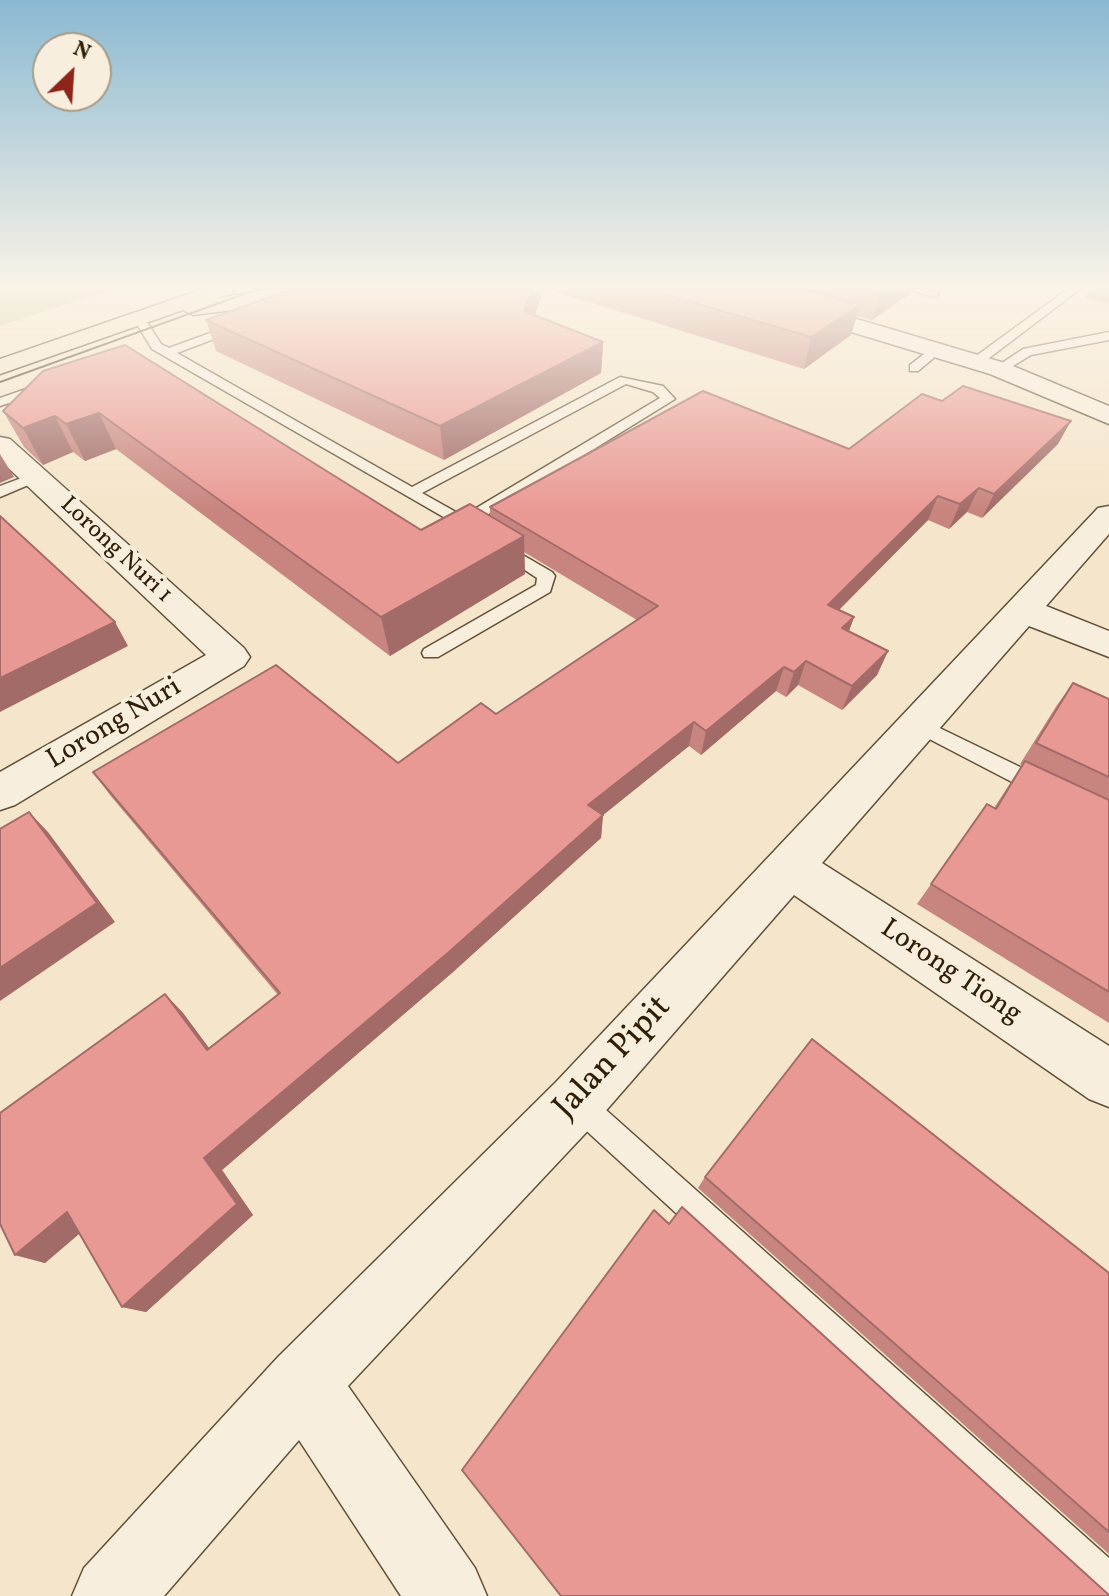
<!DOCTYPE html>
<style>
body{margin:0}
#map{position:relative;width:1109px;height:1596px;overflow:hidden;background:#f5e5ca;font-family:Vollkorn,serif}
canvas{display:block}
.north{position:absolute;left:32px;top:32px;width:80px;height:80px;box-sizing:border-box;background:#f8eedd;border:2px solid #a89b87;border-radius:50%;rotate:25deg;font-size:22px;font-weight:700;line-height:32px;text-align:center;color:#301f06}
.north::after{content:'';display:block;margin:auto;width:28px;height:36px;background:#8f2418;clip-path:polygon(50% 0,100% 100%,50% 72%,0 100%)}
</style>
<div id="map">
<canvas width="1109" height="1596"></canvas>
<div class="north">N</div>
</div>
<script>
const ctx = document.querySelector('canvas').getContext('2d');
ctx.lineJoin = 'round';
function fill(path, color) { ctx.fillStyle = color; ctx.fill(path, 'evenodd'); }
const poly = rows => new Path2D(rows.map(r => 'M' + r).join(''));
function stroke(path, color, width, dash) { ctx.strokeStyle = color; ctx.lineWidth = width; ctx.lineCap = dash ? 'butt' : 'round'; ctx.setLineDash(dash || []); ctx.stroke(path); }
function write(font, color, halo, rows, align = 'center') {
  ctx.font = font + ' Vollkorn,serif'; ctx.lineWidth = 8; ctx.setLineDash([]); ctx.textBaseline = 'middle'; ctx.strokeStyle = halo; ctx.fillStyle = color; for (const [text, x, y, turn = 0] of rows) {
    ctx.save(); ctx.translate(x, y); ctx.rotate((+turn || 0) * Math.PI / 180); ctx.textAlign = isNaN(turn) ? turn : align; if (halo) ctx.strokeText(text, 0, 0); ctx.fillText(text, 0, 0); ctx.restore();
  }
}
const green = poly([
 [0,289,113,289,0,326]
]);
const service = poly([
 [908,289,926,289,939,294,934,297,908,289],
 [1068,289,1080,289,980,365,972,365,972,359,1068,289],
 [139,315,143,316,161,344,169,348,232,325,240,325,240,329,177,353,412,487,620,377,663,386,675,399,474,523,481,529,473,534,152,349,133,318,139,315],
 [626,384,653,392,660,398,463,516,422,493,626,384],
 [1109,332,1109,340,1031,355,1003,372,993,369,1023,349,1109,332],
 [933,347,943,350,918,371,910,371,910,365,933,347],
 [46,382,52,386,51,389,0,406,0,398,46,382],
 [35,473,40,474,40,480,0,497,0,486,35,473],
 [502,543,552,572,555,576,550,592,438,657,424,657,422,653,424,649,536,585,537,578,496,551,494,548,502,543],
 [919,718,1051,782,1054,788,1051,794,1043,796,1035,794,912,730,909,725,912,720,919,718],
 [577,1089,587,1093,1109,1558,1109,1596,1093,1596,567,1113,563,1103,567,1093,577,1089]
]);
const minor = poly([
 [723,289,756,289,1008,364,1109,406,1109,424,990,374,726,294,723,289],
 [0,437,10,439,244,648,250,657,244,666,15,805,0,810,0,772,206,655,0,460,0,437],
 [1109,506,1109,534,1046,606,1109,631,1109,657,1029,626,822,863,1109,1046,1109,1107,1089,1099,794,895,596,1122,348,1386,475,1568,487,1596,401,1596,299,1440,164,1596,72,1596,84,1568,278,1357,556,1082,1098,508,1109,506]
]);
const trunk = poly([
 [203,289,234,289,231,294,217,298,273,289,307,289,304,294,257,307,193,315,183,310,0,374,0,359,203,289]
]);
const tram = poly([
 [0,382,258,289]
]);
const wall = poly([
 [292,289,544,289,535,315,603,342,601,373,444,460,216,351,206,320],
 [547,289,912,289,911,293,872,320,857,316,851,335,804,369],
 [1090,289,1109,289,1109,304,1085,298],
 [43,371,421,530,490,516,490,507,849,449,1058,444,982,518,967,512,949,529,928,520,839,610,854,617,849,631,888,651,877,675,842,710,798,685,786,697,776,691,701,755,689,746,603,815,601,838,453,972,222,1170,253,1215,146,1312,122,1307,80,1233,45,1263,15,1255,165,994,183,1013,209,1048,278,995,110,795,93,772,398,763,496,714,637,620,524,552,525,574,390,656,116,449,85,461,73,452,43,465,24,447,3,411],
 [1073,683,1109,699,1109,1023,917,904,987,804,994,808,1022,765,1020,764,1057,705],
 [705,1177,1109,1273,1109,1554,698,1188]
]);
const shadedWall = poly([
 [533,289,544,289,525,342,524,311],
 [883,289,912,289,911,293,872,320,881,290],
 [860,305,851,335,804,369,811,337],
 [603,342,601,373,444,460,440,426],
 [99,413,116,449,85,461,66,424],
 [55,416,73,452,43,465,23,428],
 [1071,421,1058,444,982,518,994,494],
 [0,454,14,477,0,483],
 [979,488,967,512,949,529,960,504],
 [938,496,928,520,820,629,828,605],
 [524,536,525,574,390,656,381,617],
 [854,617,845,642,842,628],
 [115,622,128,646,0,712,0,678],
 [888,651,877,675,842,710,852,686],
 [806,661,798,685,786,697,794,672],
 [784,667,776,691,701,755,706,731],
 [694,722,689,746,587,828,588,805],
 [29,812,48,832,115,922,0,1001,0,968],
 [603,815,601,838,453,972,222,1170,253,1215,146,1312,122,1307,204,1158],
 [165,994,183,1013,223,1067,207,1050],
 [67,1212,93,1222,45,1263,15,1255]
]);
const building = poly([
 [292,289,533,289,524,311,603,342,440,426,206,320,292,289],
 [646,289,805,289,860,305,811,337,646,289],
 [125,345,421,530,470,504,524,536,381,617,99,413,66,424,55,416,23,428,3,411,43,371,125,345],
 [963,386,1071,421,994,494,979,488,960,504,938,496,828,605,854,617,842,628,888,651,852,686,806,661,794,672,784,667,706,731,694,722,588,805,603,815,449,952,204,1158,237,1204,122,1307,67,1212,15,1255,0,1224,0,1113,165,994,207,1050,280,993,93,772,276,665,398,763,481,703,496,714,658,606,490,507,703,391,849,449,922,394,942,401,963,386],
 [0,516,115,622,0,678,0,516],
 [1073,683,1109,699,1109,777,1036,743,1073,683],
 [1025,761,1109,800,1109,992,931,884,987,804,996,809,1025,761],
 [29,812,97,903,0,968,0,829,29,812],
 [812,1039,1109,1273,1109,1532,705,1177,812,1039],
 [682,1207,1109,1595,1109,1596,561,1596,462,1470,654,1210,669,1224,682,1207]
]);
const farStreetnames = [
 ["Lorong Nuri 1",115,551,43]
];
const streetNames = [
 ["Lorong Nuri",115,725,-31],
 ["Lorong Tiong",950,973,34]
];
const nearStreetnames = [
 ["Jalan Pipit",614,1059,-47]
];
fill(green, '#c0c394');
stroke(service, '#615037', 3);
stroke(minor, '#615037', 3);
stroke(trunk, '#301f06', 3);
fill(service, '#f8eedd');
fill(minor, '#f8eedd');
fill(trunk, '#f5e5ca');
stroke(tram, '#301f06', 2);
fill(wall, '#c8847f');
fill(shadedWall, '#a36b68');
fill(building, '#e99994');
stroke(building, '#a36b68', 2);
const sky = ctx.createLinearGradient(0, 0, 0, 512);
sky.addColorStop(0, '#8ab9d2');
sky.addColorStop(0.56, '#faf3e7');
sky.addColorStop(1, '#faf3e700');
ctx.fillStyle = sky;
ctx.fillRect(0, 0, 1109, 512);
write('24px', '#301f06', '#f8eedd', farStreetnames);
write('28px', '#301f06', '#f8eedd', streetNames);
write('34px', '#301f06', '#f8eedd', nearStreetnames);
</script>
